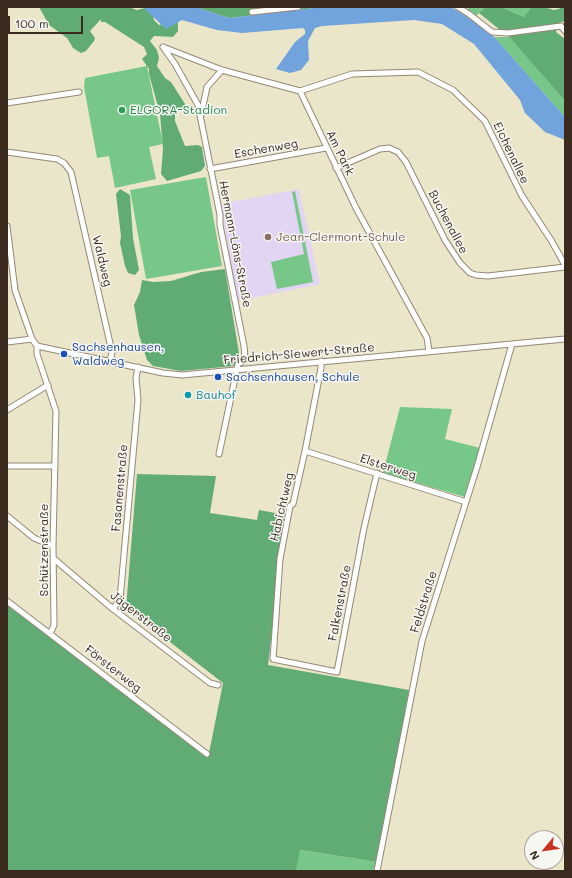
<!DOCTYPE html>
<meta charset="utf-8">
<style>
body{margin:0}
#map{position:relative;width:572px;height:878px;overflow:hidden;background:#ebe6ca;font-family:Mali,sans-serif}
canvas{display:block}
.frame{position:absolute;inset:0;border:8px solid #3b2a1e;pointer-events:none}
.north{position:absolute;left:524px;top:830px;width:40px;height:40px;box-sizing:border-box;background:#f6f6f2;border:1px solid #aba49d;border-radius:50%;rotate:241deg;font-size:11px;font-weight:700;line-height:16px;text-align:center;color:#3b2a1e}
.north::after{content:'';display:block;margin:auto;width:14px;height:18px;background:#c8321e;clip-path:polygon(50% 0,100% 100%,50% 72%,0 100%)}
.scale{position:absolute;left:8px;top:16px;width:75px;height:18px;box-sizing:border-box;border:2px solid #3b2a1e;border-top:0;padding-left:5px;font-size:12px;line-height:14px;white-space:nowrap;color:#3b2a1e;-webkit-text-stroke:3px #f6f6f2;paint-order:stroke}
</style>
<div id="map">
<canvas width="572" height="878"></canvas>
<div class="frame"></div>
<div class="north">N</div>
<div class="scale">100 m</div>
</div>
<script>
const ctx = document.querySelector('canvas').getContext('2d');
ctx.lineJoin = 'round';
function fill(path, color) { ctx.fillStyle = color; ctx.fill(path, 'evenodd'); }
const poly = rows => new Path2D(rows.map(r => 'M' + r).join(''));
function stroke(path, color, width, dash) { ctx.strokeStyle = color; ctx.lineWidth = width; ctx.lineCap = dash ? 'butt' : 'round'; ctx.setLineDash(dash || []); ctx.stroke(path); }
function write(font, color, halo, rows, align = 'center') {
  ctx.font = font + ' Mali,sans-serif'; ctx.lineWidth = 3; ctx.setLineDash([]); ctx.textBaseline = 'middle'; ctx.strokeStyle = halo; ctx.fillStyle = color; for (const [text, x, y, turn = 0] of rows) {
    ctx.save(); ctx.translate(x, y); ctx.rotate((+turn || 0) * Math.PI / 180); ctx.textAlign = isNaN(turn) ? turn : align; if (halo) ctx.strokeText(text, 0, 0); ctx.fillText(text, 0, 0); ctx.restore();
  }
}
const built = poly([
 [299,189,320,284,238,301,220,204]
]);
const green = poly([
 [469,7,485,7,472,20,465,16],
 [501,7,531,7,524,17],
 [494,37,509,37,565,101,565,117],
 [147,66,163,144,149,147,156,179,115,188,109,156,97,158,84,87,85,78],
 [206,177,222,266,146,279,130,190],
 [295,191,313,282,277,289,271,262,304,254,292,192],
 [400,407,452,409,445,439,480,448,465,497,383,473],
 [299,850,377,862,380,871,296,871]
]);
const forest = poly([
 [39,7,129,7,137,10,145,8,152,9,154,20,159,25,178,20,178,31,173,37,154,36,150,41,157,50,159,58,157,66,165,78,171,82,185,104,186,109,180,109,175,112,175,121,185,146,198,145,202,147,205,166,201,171,167,181,161,174,163,149,160,114,149,74,149,69,142,59,147,54,144,47,105,22,101,22,101,19,90,31,95,38,94,41,86,51,81,53,73,48,67,38,49,25],
 [195,7,323,7,229,18],
 [485,7,501,7,524,17,531,7,544,7,554,10,565,7,565,21,559,23,556,32,565,39,565,101,509,37,479,13],
 [120,189,130,195,133,238,139,270,135,275,128,273,125,266,120,243,121,236,116,194],
 [225,269,240,359,237,364,234,366,181,371,153,366,147,360,139,335,134,305,140,292,142,280,153,282,171,281,201,272],
 [137,474,216,476,210,513,257,520,259,510,286,515,268,665,409,690,377,862,300,850,296,871,7,871,7,605,208,758,223,683,126,608]
]);
const water = poly([
 [143,7,195,7,229,18,323,7,451,7,488,30,565,117,565,140,545,132,525,113,520,100,474,44,442,24,414,20,322,26,315,28,308,41,309,60,301,70,290,73,276,69,295,42,305,34,305,30,303,28,242,33,217,30,182,20,166,29]
]);
const minor = poly([
 [458,7,469,14,492,32,508,33,561,26,565,31],
 [252,12,298,7],
 [163,47,222,70,300,91,356,208,427,338,429,351],
 [163,47,175,64,198,105,220,215,220,225,244,346,245,357,245,360,238,364,219,454],
 [300,91,352,74,418,72,453,90,485,121,522,196,551,240,565,265],
 [7,103,79,92],
 [201,115,207,87,222,70],
 [7,152,57,159,64,163,71,172,112,352,110,361],
 [336,168,380,149,389,148,398,152,406,162,445,240,460,263,470,273,476,275,488,276,565,267],
 [210,169,326,148],
 [7,226,15,290,32,339,37,346],
 [7,342,32,339],
 [37,346,163,373,182,375,565,339],
 [37,346,37,354,56,411,53,546,54,625,50,634],
 [321,361,321,368,305,451,293,504,290,506,280,559,273,659,337,672,364,528,377,473],
 [7,410,48,385],
 [305,451,466,502],
 [7,466,55,466],
 [7,516,34,538,53,546],
 [54,559,113,609,210,683,218,685],
 [7,601,207,754],
 [113,609,120,599,138,400,136,378,138,367],
 [377,871,422,641,477,467,512,344]
]);
const markers = [
 [122,110,4,"#2e9e5b"],
 [268,237,4,"#8d6e63"],
 [64,354,4,"#1a4fb4"],
 [218,377,4,"#1a4fb4"],
 [188,395,4,"#0f9aa8"]
];
const leisureNames = [
 ["ELGORA-Stadion",130,110]
];
const streetNames = [
 ["Eschenweg",266,149,-10],
 ["Am Park",340,153,64],
 ["Eichenallee",511,153,64],
 ["Buchenallee",448,222,62],
 ["Hermann-Löns-Straße",235,244,79],
 ["Waldweg",102,261,77],
 ["Friedrich-Siewert-Straße",299,354,-5],
 ["Elsterweg",388,467,18],
 ["Fasanenstraße",120,488,-85],
 ["Habichtweg",282,507,-77],
 ["Schützenstraße",44,550,-90],
 ["Feldstraße",424,602,-73],
 ["Falkenstraße",340,603,-79],
 ["Jägerstraße",141,617,38],
 ["Försterweg",113,669,38]
];
const educationNames = [
 ["Jean-Clermont-Schule",276,237]
];
const transitNames = [
 ["Sachsenhausen,",72,347],
 ["Waldweg",72,361],
 ["Sachsenhausen, Schule",226,377]
];
const cultureNames = [
 ["Bauhof",196,395]
];
fill(built, '#e2d4f3');
fill(green, '#77c788');
fill(forest, '#61ac74');
fill(water, '#71a3dc');
stroke(minor, '#938874', 7);
stroke(minor, '#fff', 5);
for (const [x, y, r, color] of markers) { const dot = new Path2D(); dot.arc(x, y, r, 0, 2 * Math.PI); ctx.fillStyle = color; ctx.fill(dot); stroke(dot, '#f6f6f2', 1.5); }
write('12px', '#27864d', '#f6f6f2', leisureNames, 'left');
write('12px', '#3b2a1e', '#f6f6f2', streetNames);
write('12px', '#785e54', '#f6f6f2', educationNames, 'left');
write('12px', '#164399', '#f6f6f2', transitNames, 'left');
write('12px', '#0d838f', '#f6f6f2', cultureNames, 'left');
</script>
